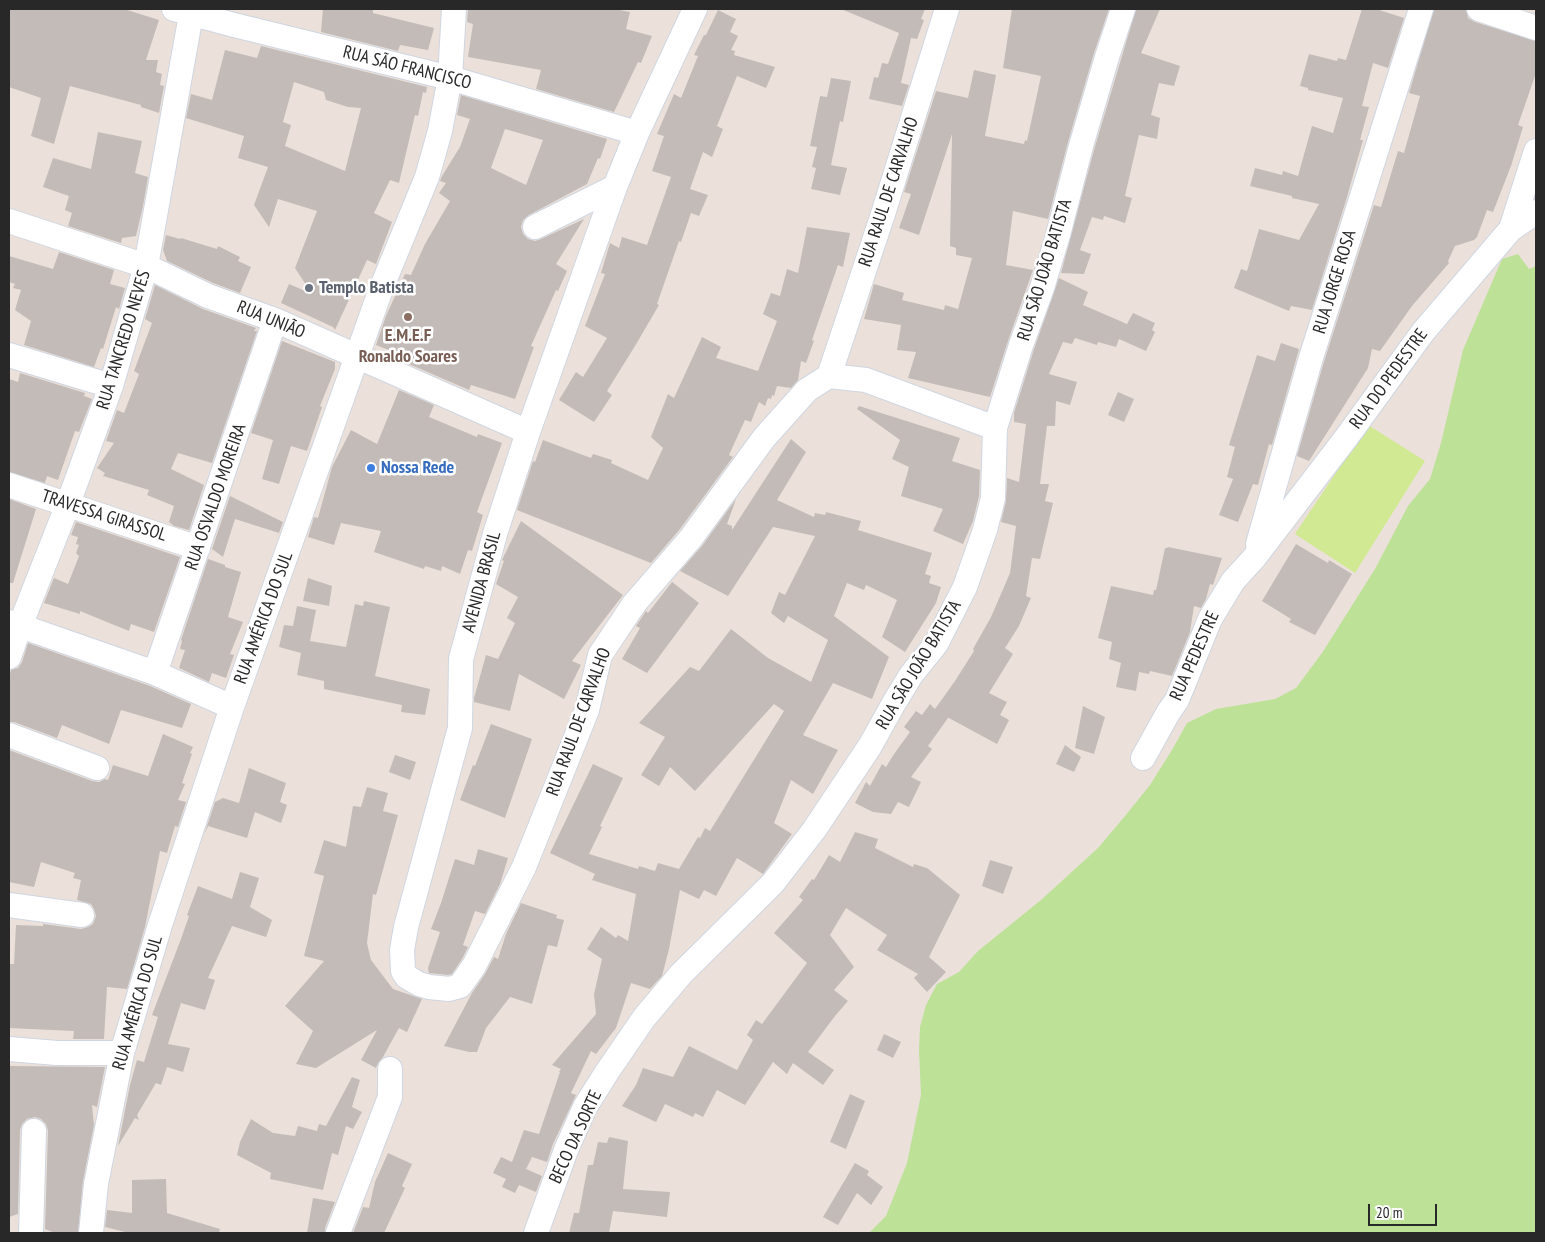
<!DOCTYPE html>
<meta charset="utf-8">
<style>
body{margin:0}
#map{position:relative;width:1545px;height:1242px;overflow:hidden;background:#ebe1da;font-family:"PT Sans Narrow",sans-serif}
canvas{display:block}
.frame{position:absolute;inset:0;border:10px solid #282828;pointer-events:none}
.scale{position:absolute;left:1368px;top:1204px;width:69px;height:22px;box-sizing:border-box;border:2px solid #282828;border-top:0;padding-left:6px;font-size:15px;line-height:18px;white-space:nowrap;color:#282828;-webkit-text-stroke:4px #fff;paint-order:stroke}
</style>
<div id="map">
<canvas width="1545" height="1242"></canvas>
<div class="frame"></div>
<div class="scale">20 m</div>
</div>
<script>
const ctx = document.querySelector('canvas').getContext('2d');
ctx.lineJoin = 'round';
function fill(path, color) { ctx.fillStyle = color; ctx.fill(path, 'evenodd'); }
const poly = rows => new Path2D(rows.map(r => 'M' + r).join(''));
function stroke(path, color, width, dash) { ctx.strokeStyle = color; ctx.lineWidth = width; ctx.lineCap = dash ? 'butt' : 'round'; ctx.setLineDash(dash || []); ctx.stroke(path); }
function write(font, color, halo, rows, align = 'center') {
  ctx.font = font + ' "PT Sans Narrow",sans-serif'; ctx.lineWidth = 5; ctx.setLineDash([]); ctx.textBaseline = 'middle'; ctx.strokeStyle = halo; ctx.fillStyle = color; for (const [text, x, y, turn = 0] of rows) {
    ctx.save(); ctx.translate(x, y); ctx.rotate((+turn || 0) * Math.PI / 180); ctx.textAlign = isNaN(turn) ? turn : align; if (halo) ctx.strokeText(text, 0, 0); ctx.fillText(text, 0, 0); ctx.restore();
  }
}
const green = poly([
 [1518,254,1529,269,1536,266,1536,1233,869,1233,886,1216,907,1163,921,1095,919,1051,920,1027,926,1005,937,984,959,972,978,951,1041,900,1098,848,1125,816,1150,785,1172,750,1187,723,1216,709,1275,699,1296,688,1322,653,1375,569,1408,506,1430,479,1441,443,1463,350,1502,259]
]);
const pitch = poly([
 [1368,425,1425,461,1355,573,1295,534]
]);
const building = poly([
 [9,9,124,9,159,20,146,60,158,60,156,72,162,74,160,85,164,86,159,113,141,107,141,105,70,86,54,144,31,136,41,98,9,87],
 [323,9,373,9,373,13,434,28,428,50,400,45,398,51,321,32],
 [468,9,614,9,630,12,626,29,652,36,641,63,638,62,614,112,536,89,541,70,468,57,473,24,467,22],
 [841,9,925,9,921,19,924,20,917,39,911,38,901,83,909,85,902,106,869,99,874,77,878,78,882,63,888,64,899,33],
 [1012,9,1109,9,1094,53,1068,142,1048,219,1013,211,1006,265,1033,270,1008,341,990,397,908,378,916,352,897,350,901,325,864,319,874,284,904,293,902,300,944,310,945,305,958,309,972,258,956,255,956,248,950,246,952,134,919,235,899,228,911,194,904,192,936,91,968,98,974,70,996,75,985,136,1024,144,1025,140,1027,141,1041,76,1003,68],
 [1136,9,1160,9,1141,53,1180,66,1174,86,1159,83,1151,115,1160,118,1157,139,1139,135,1125,196,1132,198,1125,223,1104,216,1103,220,1092,217,1080,250,1091,254,1084,274,1061,273,1094,150],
 [1362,9,1376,9,1404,18,1388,68,1373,63,1362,106,1369,107,1360,140,1363,140,1347,197,1312,310,1291,306,1289,311,1234,288,1241,269,1247,271,1259,229,1299,240,1319,204,1292,198,1292,196,1250,186,1255,168,1282,175,1283,171,1298,176,1312,126,1333,133,1343,98,1308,90,1308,88,1300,86,1309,54,1337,61,1338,58,1346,60],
 [1434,9,1466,9,1468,18,1475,22,1536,41,1536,73,1518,125,1523,127,1511,166,1493,212,1487,210,1477,237,1474,240,1455,246,1448,261,1449,263,1412,306,1380,351,1372,349,1368,368,1309,461,1297,456,1323,365,1374,205,1381,207,1398,151,1404,153,1420,96,1409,93],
 [718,10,736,19,730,32,738,36,731,50,735,51,734,55,775,67,766,88,737,76,717,126,723,129,712,157,703,152,690,189,708,195,699,216,691,213,681,242,679,241,657,304,659,305,635,346,607,391,612,395,594,422,559,400,576,372,583,377,607,338,585,326,605,274,601,273,610,243,619,248,622,237,647,245,671,177,652,171,664,136,657,134,674,94,681,98,698,56,694,55,704,35,706,35],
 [261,46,427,87,426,93,423,92,418,116,415,115,399,183,390,180,374,213,392,222,376,264,367,260,335,330,333,327,281,303,289,284,312,294,295,268,317,211,278,199,269,227,254,205,268,167,238,158,244,136,186,118,191,94,212,100,225,50,257,58],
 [294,82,324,92,326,100,348,107,361,108,345,171,285,146,291,125,283,122],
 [831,78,851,81,843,122,840,121,831,165,847,168,840,195,811,189,816,168,812,167,817,147,810,146,820,96,827,97],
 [461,95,607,139,600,159,598,158,587,184,529,215,523,220,521,227,523,234,528,239,535,241,541,239,584,219,556,264,567,271,558,291,556,290,531,346,534,347,515,399,471,385,469,390,409,364,412,359,376,345,386,316,405,274,411,275,425,244,450,201,439,193,446,183,440,181,442,176,460,147,470,119,457,115],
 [505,129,543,140,526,185,491,168],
 [98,132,142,141,135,173,148,177,143,206,136,236,122,238,121,243,68,226,72,213,65,210,69,196,43,187,53,158,91,169],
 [807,227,850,233,843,267,838,265,812,340,814,341,806,363,801,361,798,380,791,388,777,386,774,396,772,395,771,399,768,398,765,406,759,402,751,422,745,420,729,455,733,457,680,529,651,563,517,510,533,461,535,462,543,440,591,458,593,454,612,460,611,463,648,480,663,448,651,437,668,394,674,398,702,337,721,347,716,358,758,371,777,321,763,314,771,293,780,296,787,269,798,273],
 [166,235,180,239,181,238,217,249,218,246,240,257,238,261,251,267,240,293,213,283,167,261,163,250],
 [59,252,114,270,110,284,125,288,119,309,116,307,103,349,101,348,94,367,24,345,31,321,15,310,21,290,13,288,15,284,9,282,9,256,53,269],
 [1059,278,1088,292,1083,305,1127,324,1133,313,1155,323,1152,330,1155,332,1146,351,1119,339,1116,347,1098,342,1097,345,1075,338,1072,344,1063,342,1049,374,1077,382,1070,405,1056,401,1055,426,1047,426,1040,484,1049,484,1045,501,1053,503,1040,559,1032,558,1026,596,1031,598,1019,626,1005,648,1013,654,989,693,1007,702,1000,715,1009,720,997,744,947,717,948,718,928,746,932,749,911,777,921,782,909,807,898,802,891,814,873,812,855,803,866,782,870,786,882,764,886,767,894,754,910,732,904,727,916,711,922,715,930,704,935,709,955,681,974,651,973,649,991,617,1010,573,1016,526,1001,522,1006,501,1007,478,1019,482,1026,424,1014,422,1014,413,1034,349],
 [155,285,203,309,256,328,254,331,257,331,212,463,178,453,171,469,204,485,189,530,174,526,169,522,174,506,147,495,149,490,103,476,105,473,97,468,114,443,106,441,117,410,124,413,139,374,134,371,152,323,145,319],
 [282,341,335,362,335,369,320,406,322,407,307,451,291,446,279,484,262,479,273,440,251,433],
 [1281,343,1299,349,1272,445,1269,444,1258,485,1253,484,1238,522,1219,515,1233,479,1227,477,1235,447,1229,445,1257,355,1275,361],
 [20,373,85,393,84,396,92,399,79,432,75,431,58,480,47,476,45,483,9,472,9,379,18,382],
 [399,390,434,405,429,417,477,437,478,434,502,443,477,512,483,515,472,551,468,550,460,574,442,566,441,571,425,566,424,569,374,552,381,531,341,523,334,545,308,537,314,517,318,518,332,467,351,430,377,444],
 [1118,392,1134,399,1124,422,1108,415],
 [859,406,960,438,952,461,980,470,979,496,973,521,963,544,933,531,943,509,901,496,909,467,892,459,900,440,857,409],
 [791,439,806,452,777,500,814,517,815,513,825,515,826,512,861,521,858,530,932,553,925,574,931,576,929,583,941,587,936,603,905,652,882,637,897,600,866,585,864,590,847,583,834,616,889,657,872,699,833,683,803,735,838,750,813,794,791,780,774,823,792,834,763,874,737,858,716,896,704,890,699,899,680,890,669,949,662,976,650,989,631,983,616,1028,596,1054,591,1051,571,1093,576,1095,553,1144,547,1162,532,1157,526,1169,542,1176,536,1192,519,1185,515,1193,502,1187,506,1179,493,1173,501,1157,512,1162,524,1130,539,1134,560,1072,559,1072,561,1069,552,1065,596,1014,594,994,602,959,587,949,601,927,616,938,618,935,628,941,636,894,592,880,595,874,550,853,593,764,623,778,600,826,602,827,589,854,638,869,639,866,655,871,658,863,679,869,698,837,700,838,705,828,710,831,784,711,774,704,695,791,670,767,659,786,641,775,665,737,639,723,690,667,699,671,731,629,768,658,811,682,828,640,788,616,784,623,771,613,779,592,785,595,815,536,773,527,728,596,680,571,702,546,736,499,727,524,732,526,732,530],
 [230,496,283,522,279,533,235,519,223,557,212,549],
 [9,499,36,509,13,583,9,583],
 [521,521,623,595,572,661,581,665,564,699,519,674,510,711,474,702,474,698,486,655,498,659,515,623,507,618,518,597,496,584,504,561,502,560],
 [76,522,180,557,154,632,131,624,129,631,80,611,80,614,44,603,54,578,68,584,79,556,76,553,79,545,76,544,78,537,71,535],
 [1296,544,1328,563,1329,560,1352,574,1315,635,1289,622,1291,619,1262,601],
 [1168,547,1222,558,1213,585,1210,584,1206,599,1201,608,1194,606,1190,632,1172,676,1150,671,1149,674,1139,672,1136,691,1116,687,1121,663,1109,659,1112,642,1098,638,1111,586,1153,595,1154,590,1156,590,1165,548,1167,548],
 [208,559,225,565,225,567,241,572,228,617,243,622,230,654,234,655,226,678,212,673,209,682,179,668,185,650,180,649,182,641,181,640],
 [308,578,332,586,329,606,303,601],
 [672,582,699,603,647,673,622,659,640,628,636,626,646,611,648,613],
 [364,601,390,607,375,676,430,689,425,715,401,712,402,705,324,689,324,681,297,675,301,653,279,647,284,625,293,626,297,606,316,610,310,641,346,647,355,604,363,606],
 [28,643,150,686,191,704,182,728,121,710,109,744,62,725,57,738,14,722,9,722,9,677,11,670,18,668,22,662],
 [1083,706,1105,717,1094,754,1075,748],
 [491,724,532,739,505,818,460,800,473,765,475,766],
 [163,734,193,747,190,753,192,754,182,783,185,784,178,800,186,802,178,827,175,826,167,853,160,851,145,927,127,989,107,987,104,1039,73,1039,74,1031,9,1028,9,964,14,964,16,925,43,926,43,924,81,929,88,927,93,924,96,916,94,909,91,904,77,900,81,880,73,878,75,873,41,862,34,887,9,882,9,750,92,781,99,782,105,779,108,780,113,765,148,776],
 [1065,745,1081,757,1074,772,1056,764],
 [395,755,416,762,410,780,389,772],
 [249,768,286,783,280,802,287,805,281,823,255,812,247,838,208,826,204,835,215,802,223,798,239,803],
 [367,787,388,793,383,811,398,815,376,895,373,894,367,943,371,960,393,989,422,999,407,1032,399,1028,383,1057,378,1063,376,1068,361,1060,377,1030,316,1068,296,1064,313,1031,285,1006,324,961,304,956,324,876,314,873,324,840,346,847,353,806,361,807],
 [855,832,878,839,875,848,913,867,914,864,927,868,960,895,929,957,946,972,927,992,914,978,918,974,877,950,887,935,846,908,830,935,854,967,834,990,848,1001,835,1016,808,1052,834,1070,823,1085,793,1063,787,1074,773,1062,745,1105,717,1090,703,1117,695,1113,693,1117,665,1104,656,1122,622,1106,636,1085,643,1068,673,1077,689,1046,737,1070,753,1040,747,1035,756,1020,762,1024,807,963,774,933,803,900,799,897,812,879,814,880,829,855,840,862],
 [478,849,508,858,500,884,485,914,475,911,463,945,468,947,462,959,452,974,448,975,429,973,428,968,440,932,431,929,441,903,455,859,474,865],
 [990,860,1013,867,1003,894,982,886],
 [240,872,259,878,250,907,272,920,266,937,232,926,208,978,215,980,205,1010,181,1003,168,1044,190,1048,183,1072,167,1067,161,1085,156,1083,137,1115,139,1120,135,1118,118,1146,130,1085,137,1060,144,1062,158,1017,152,1015,181,939,189,916,187,915,198,886,232,899],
 [521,903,557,915,556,918,564,920,557,947,548,945,532,1004,510,997,486,1028,477,1052,469,1052,444,1046,472,993,485,974,494,957,498,959,506,934],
 [884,1034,901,1042,893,1058,877,1050],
 [9,1066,105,1067,97,1107,92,1105,94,1125,83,1181,78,1233,55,1233,45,1229,48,1131,46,1124,41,1119,35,1117,27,1119,22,1124,20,1130,18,1214,9,1217],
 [352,1077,360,1080,352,1107,362,1112,353,1129,346,1126,338,1155,332,1153,323,1190,270,1179,271,1173,237,1155,240,1142,251,1119,273,1133,295,1136,298,1126,317,1131,319,1124,326,1126],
 [850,1094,865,1101,846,1149,830,1142],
 [609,1137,628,1141,623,1189,670,1192,667,1217,613,1211,609,1233,569,1233,574,1213,579,1213,588,1165,593,1165,598,1142,607,1143],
 [388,1153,412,1164,402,1186,405,1188,384,1233,353,1233,363,1207,369,1208,375,1182],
 [855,1163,869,1171,867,1175,883,1187,871,1205,857,1193,838,1225,823,1217],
 [166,1179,167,1213,220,1229,219,1233,129,1233,105,1227,107,1210,132,1213,132,1180],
 [313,1198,335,1202,325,1228,325,1233,307,1233]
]);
const minor = poly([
 [174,9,234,25,450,78,637,133],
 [695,9,637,133,615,187,528,432,495,534,461,659,460,728,406,927,402,950,403,971,407,977,419,984,429,987,449,989,460,986,474,966,524,867,587,710,600,655,634,604,691,538,764,438,807,390,829,376],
 [1479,9,1536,28],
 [9,221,146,266,208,296,275,320,528,432],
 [535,227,615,187],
 [1511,229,1536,151],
 [9,355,111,386],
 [829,376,883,214,947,9],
 [829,376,866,380,995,428],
 [9,485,198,548],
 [1258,544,1310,361,1421,9],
 [9,622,155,673,232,707],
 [9,657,20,626,68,504,111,386,146,266,192,9],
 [155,673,275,320],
 [9,735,97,768],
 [1143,758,1168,713,1177,700,1210,619,1233,581,1254,558,1346,438,1423,332,1511,229,1536,212],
 [9,905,82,915],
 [9,1049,57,1053,122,1053],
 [31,1233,34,1131],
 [91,1233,96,1184,122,1053,160,925,232,707,381,289,427,177,440,131,450,78,454,9],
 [338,1233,390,1097,390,1069],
 [536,1233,566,1150,585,1107,607,1072,644,1018,681,974,773,883,814,830,870,746,894,703,911,675,936,644,965,587,985,530,993,498,995,428,1021,345,1042,288,1058,235,1081,146,1107,57,1123,9]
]);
const markers = [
 [309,288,5,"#6b7280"],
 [408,317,5,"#8d6e63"],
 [371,468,5,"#3f7fe0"]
];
const streetNames = [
 ["RUA SÃO FRANCISCO",407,68,14],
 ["RUA RAUL DE CARVALHO",889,192,-72],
 ["RUA SÃO JOÃO BATISTA",1045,270,-73],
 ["RUA JORGE ROSA",1335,282,-73],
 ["RUA UNIÃO",271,320,22],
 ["RUA TANCREDO NEVES",124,340,-73],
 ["RUA DO PEDESTRE",1389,379,-54],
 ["RUA OSVALDO MOREIRA",216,497,-71],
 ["TRAVESSA GIRASSOL",104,516,18],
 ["AVENIDA BRASIL",482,582,-75],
 ["RUA AMÉRICA DO SUL",264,618,-70],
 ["RUA PEDESTRE",1195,656,-66],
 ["RUA SÃO JOÃO BATISTA",919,665,-59],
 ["RUA RAUL DE CARVALHO",579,722,-70],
 ["RUA AMÉRICA DO SUL",138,1003,-74],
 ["BECO DA SORTE",576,1137,-65]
];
const worshipNames = [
 ["Templo Batista",319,288]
];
const educationNames = [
 ["E.M.E.F",408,336],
 ["Ronaldo Soares",408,357]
];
const shopNames = [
 ["Nossa Rede",381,468]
];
fill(green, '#bce197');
fill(pitch, '#d1e992');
fill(building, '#c3bbb7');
stroke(minor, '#cfd6e1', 26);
stroke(minor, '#fff', 24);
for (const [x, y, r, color] of markers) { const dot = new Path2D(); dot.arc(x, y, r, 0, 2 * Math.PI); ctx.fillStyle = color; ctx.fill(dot); stroke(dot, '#fff', 2); }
write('18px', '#282828', '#fff', streetNames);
write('bold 18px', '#5b616d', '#fff', worshipNames, 'left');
write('bold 18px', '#785e54', '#fff', educationNames);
write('bold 18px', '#366cbe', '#fff', shopNames, 'left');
</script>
